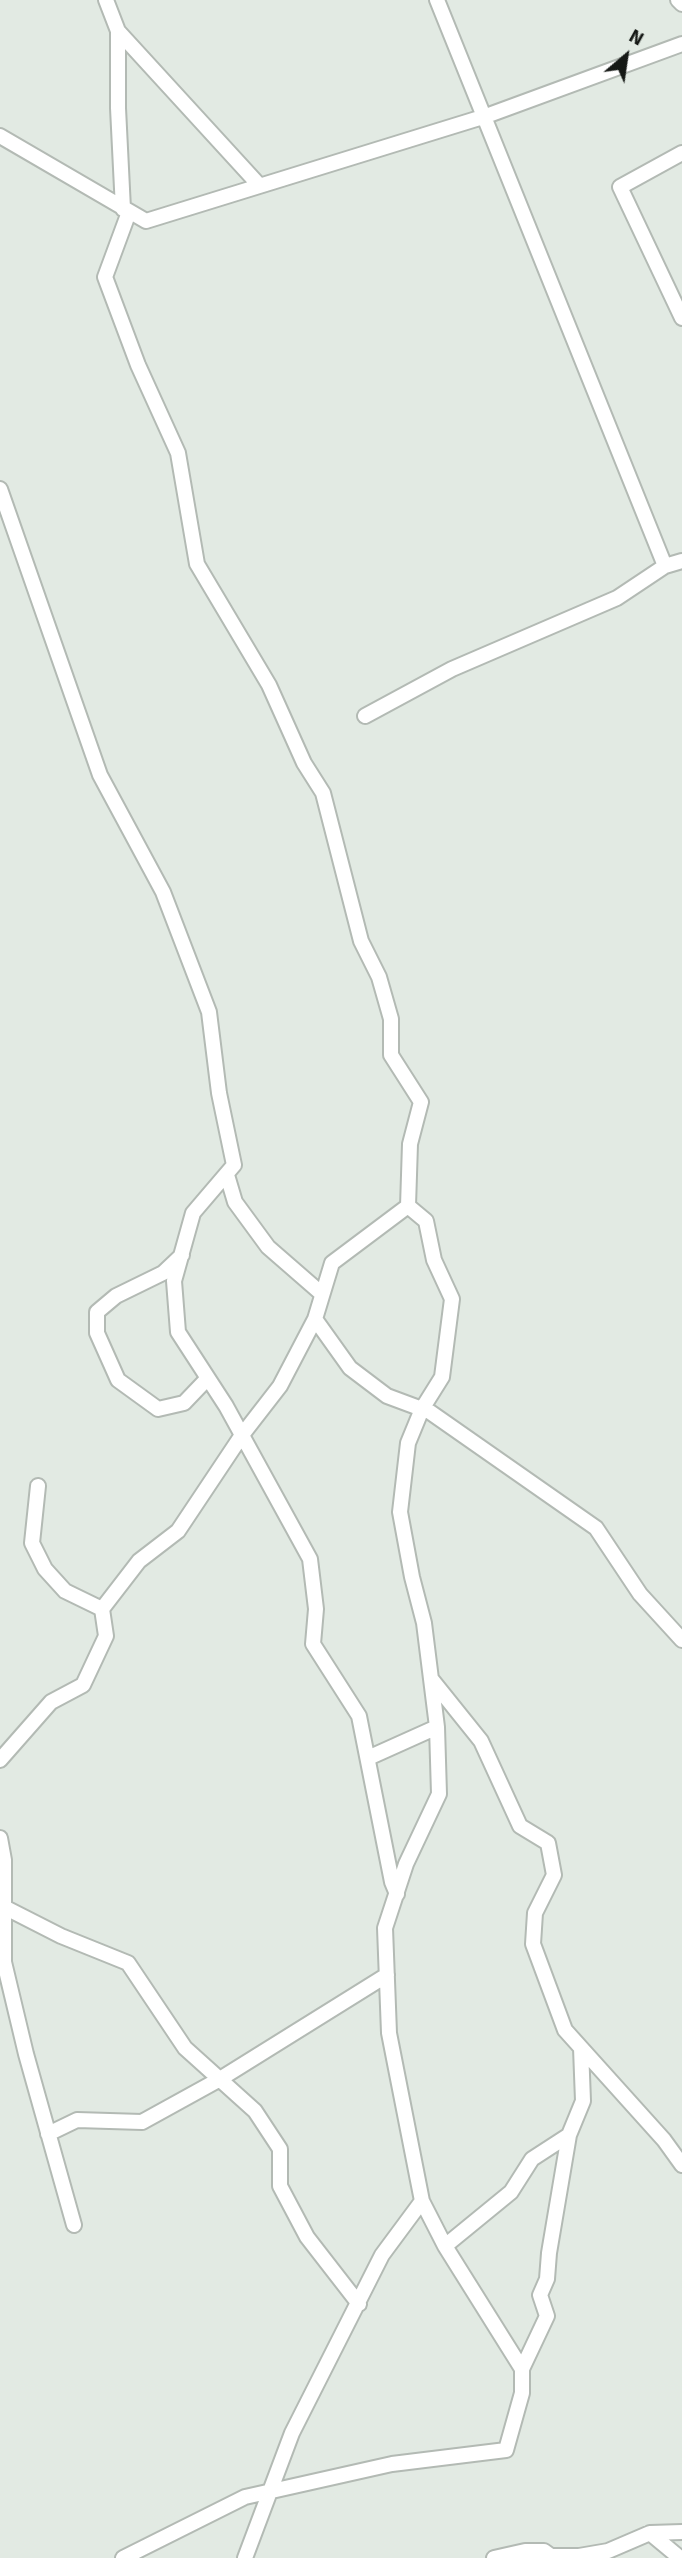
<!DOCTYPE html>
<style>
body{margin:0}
#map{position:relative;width:682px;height:2558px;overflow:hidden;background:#e2eae3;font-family:Signika,sans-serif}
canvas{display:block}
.north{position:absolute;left:591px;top:21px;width:70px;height:70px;-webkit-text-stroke:5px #e2eae3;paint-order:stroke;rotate:29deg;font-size:19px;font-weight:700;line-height:28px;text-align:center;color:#161916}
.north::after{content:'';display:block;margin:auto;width:24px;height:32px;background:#161916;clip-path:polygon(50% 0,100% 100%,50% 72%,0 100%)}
</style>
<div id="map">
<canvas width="682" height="2558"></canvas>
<div class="north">N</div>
</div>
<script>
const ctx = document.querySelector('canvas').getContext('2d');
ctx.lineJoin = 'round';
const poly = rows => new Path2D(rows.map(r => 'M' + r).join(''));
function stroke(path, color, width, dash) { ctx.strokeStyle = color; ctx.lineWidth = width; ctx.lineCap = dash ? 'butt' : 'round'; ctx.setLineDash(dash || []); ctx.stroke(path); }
const minor = poly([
 [106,0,118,31,259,185],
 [437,0,665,566],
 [678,0,682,4],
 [118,31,118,108,123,209],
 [0,136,146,221,486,116,682,44],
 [682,153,620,187,682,318],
 [129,212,105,277,138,365,178,453,197,564,269,685,304,763,323,793,361,941,379,977,391,1019,391,1055,421,1102,410,1144,408,1206,426,1221,434,1260,452,1299,442,1377,422,1409,408,1443,400,1512,412,1577,424,1623,437,1727,439,1794,406,1864,385,1928,389,2033,422,2201,382,2255,292,2433,245,2558],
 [0,489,100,775,163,892,209,1012,219,1093,234,1165,193,1213,174,1281,178,1332,226,1406,310,1559,316,1609,313,1644,359,1716,392,1882,397,1894],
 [365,716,452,669,617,598,665,566,682,561],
 [227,1175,235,1202,268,1247,322,1294],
 [182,1255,163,1273,116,1296,97,1312,97,1333,118,1380,158,1409,184,1403,206,1380],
 [315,1319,350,1368,387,1396,430,1412,596,1528,640,1594,682,1640],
 [38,1486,32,1543,45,1569,65,1591,102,1609],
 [432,1680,481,1741,520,1826,548,1843,554,1875,535,1913,533,1944,565,2030,664,2140,682,2165],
 [368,1758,437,1727],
 [0,1760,51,1702,83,1685,106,1636,102,1609,139,1561,178,1531,242,1435,280,1386,315,1319,332,1263,408,1206],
 [0,1838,4,1860,4,1962],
 [0,1905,61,1936,128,1963,185,2048,255,2111,280,2149,280,2186,307,2237,359,2304],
 [0,1960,4,1962,26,2054,74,2225],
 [48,2134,77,2120,142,2122,220,2079,387,1975],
 [445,2246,511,2192,532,2159,569,2135],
 [522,2369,547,2316,540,2295,547,2279,549,2253,569,2135,583,2101,581,2048],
 [650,2533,680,2558],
 [123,2558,245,2497,392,2464,506,2450,522,2393,522,2369,445,2246,422,2201],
 [494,2558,525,2551,544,2551,551,2556,579,2556,608,2551,650,2533,682,2532]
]);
stroke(minor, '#b3bab4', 18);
stroke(minor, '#fff', 14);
</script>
